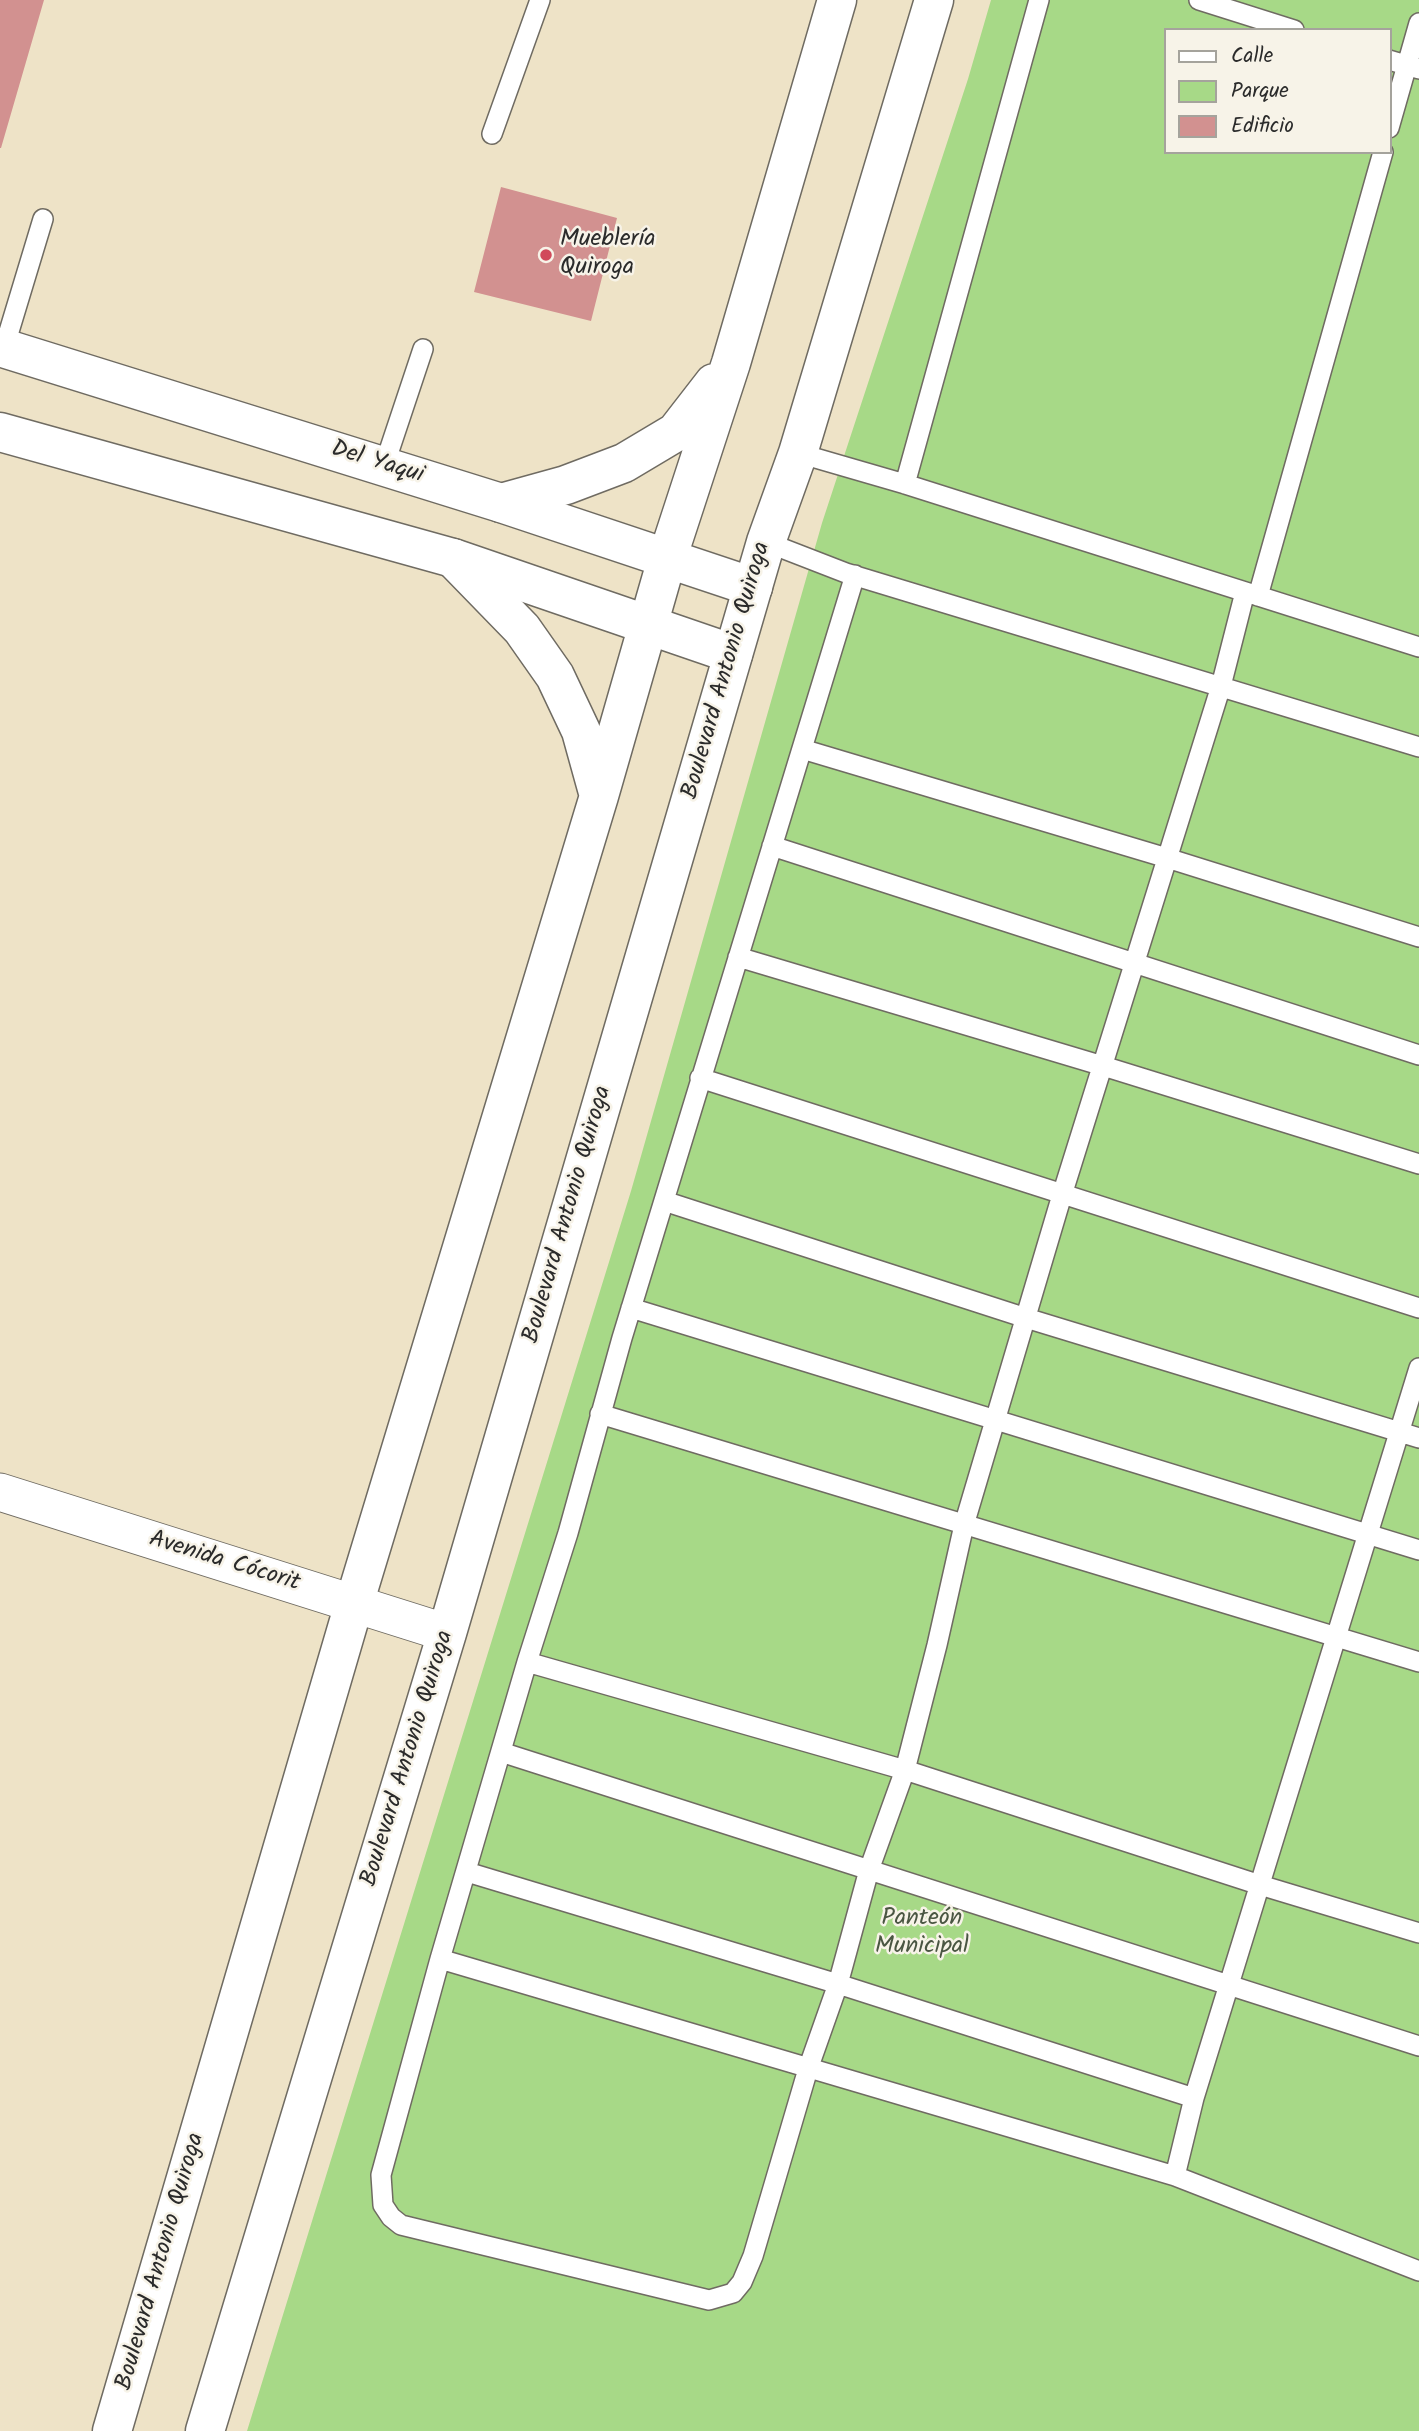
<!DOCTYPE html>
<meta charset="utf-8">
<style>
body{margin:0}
#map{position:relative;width:1419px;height:2431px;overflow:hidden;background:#eee3c7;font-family:Kalam,sans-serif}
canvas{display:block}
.legend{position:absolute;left:1164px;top:28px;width:228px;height:126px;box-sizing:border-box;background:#f7f3e8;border:2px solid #a5a39c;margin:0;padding:9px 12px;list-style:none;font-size:21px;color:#2b2b2b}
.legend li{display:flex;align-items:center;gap:14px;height:35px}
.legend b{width:35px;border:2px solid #a5a39c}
</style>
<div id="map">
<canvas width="1419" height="2431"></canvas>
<ul class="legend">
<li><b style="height:9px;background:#fff"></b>Calle</li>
<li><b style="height:19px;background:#a7d987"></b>Parque</li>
<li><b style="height:19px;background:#d29190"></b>Edificio</li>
</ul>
</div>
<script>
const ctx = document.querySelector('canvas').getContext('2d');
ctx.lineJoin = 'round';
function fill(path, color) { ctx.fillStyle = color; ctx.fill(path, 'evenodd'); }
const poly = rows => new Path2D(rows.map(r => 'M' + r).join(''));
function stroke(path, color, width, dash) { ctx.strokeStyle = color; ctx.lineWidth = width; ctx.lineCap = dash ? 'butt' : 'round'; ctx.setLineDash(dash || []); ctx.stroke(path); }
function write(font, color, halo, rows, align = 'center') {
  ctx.font = font + ' Kalam,sans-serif'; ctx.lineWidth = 5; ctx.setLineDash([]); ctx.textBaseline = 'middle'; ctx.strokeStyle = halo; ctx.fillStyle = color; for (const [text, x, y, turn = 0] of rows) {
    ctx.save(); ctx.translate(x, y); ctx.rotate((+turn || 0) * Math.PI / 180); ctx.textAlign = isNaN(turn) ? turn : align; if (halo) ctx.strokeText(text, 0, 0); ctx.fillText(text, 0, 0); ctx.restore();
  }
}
const green = poly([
 [991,0,1419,0,1419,2431,247,2431,631,1191,822,523,968,79],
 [1165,30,1389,30,1389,152,1165,152]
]);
const building = poly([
 [0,0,44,0,1,148,0,148],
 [501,187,617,218,591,321,474,292]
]);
const lane = poly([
 [1199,0,1294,30],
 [1389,60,1419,69],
 [1389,128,1419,23],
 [492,134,540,0],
 [4,348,43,219],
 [798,453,905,484,1419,647],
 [384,466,423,349],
 [905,484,1039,0],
 [766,542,846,573,1419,747],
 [855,575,622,1338,568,1533,527,1662,440,1959,381,2175,383,2205,391,2217,401,2225,709,2300,733,2293,742,2282,753,2256,808,2069,838,1984,869,1870,905,1770,937,1645,964,1525,1062,1195,1221,686,1245,592],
 [1258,596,1383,152],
 [802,749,1167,858,1419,937],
 [772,846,1419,1055],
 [738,957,1103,1066,1419,1164],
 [700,1078,1419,1308],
 [664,1201,1026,1318,1419,1438],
 [631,1308,1419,1550],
 [600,1414,1419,1662],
 [527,1662,905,1770,1260,1885,1419,1933],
 [501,1752,1419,2046],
 [467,1872,838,1984,1194,2098],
 [440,1959,1175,2176,1419,2271],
 [1175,2176,1194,2098,1419,1368]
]);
const street = poly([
 [0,1492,447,1633]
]);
const secondary = poly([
 [0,347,501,503,753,587],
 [0,432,453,558,733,654]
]);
const primary = poly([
 [501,503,566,485,624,463,676,432,714,383],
 [453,558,522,629,555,676,581,731,599,796],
 [112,2431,354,1604,599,796,667,559,731,363,837,0],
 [205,2431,447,1633,766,542,798,453,934,0]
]);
const markers = [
 [546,255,7,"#d1495b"]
];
const poiNames = [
 ["Mueblería",560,241],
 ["Quiroga",560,269]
];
const streetNames = [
 ["Del Yaqui",377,464,17],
 ["Boulevard Antonio Quiroga",728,671,-74],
 ["Boulevard Antonio Quiroga",569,1215,-74],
 ["Avenida Cócorit",224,1563,17],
 ["Boulevard Antonio Quiroga",409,1759,-73],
 ["Boulevard Antonio Quiroga",162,2262,-74]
];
const parkNames = [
 ["Panteón",922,1920],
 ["Municipal",922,1948]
];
fill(green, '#a7d987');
fill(building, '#d29190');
stroke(lane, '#6f6b62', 22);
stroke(street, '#6f6b62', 39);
stroke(secondary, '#6f6b62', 41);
stroke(primary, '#6f6b62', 41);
stroke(lane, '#fff', 19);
stroke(street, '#fff', 37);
stroke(secondary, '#fff', 38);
stroke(primary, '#fff', 38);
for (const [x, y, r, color] of markers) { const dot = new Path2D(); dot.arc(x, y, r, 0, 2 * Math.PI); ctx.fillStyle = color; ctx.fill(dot); stroke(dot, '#f7f3e8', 2.5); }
write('24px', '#2b2b2b', '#f7f3e8', poiNames, 'left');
write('24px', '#2b2b2b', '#f7f3e8', streetNames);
write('24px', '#4a5642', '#f7f3e8', parkNames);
</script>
